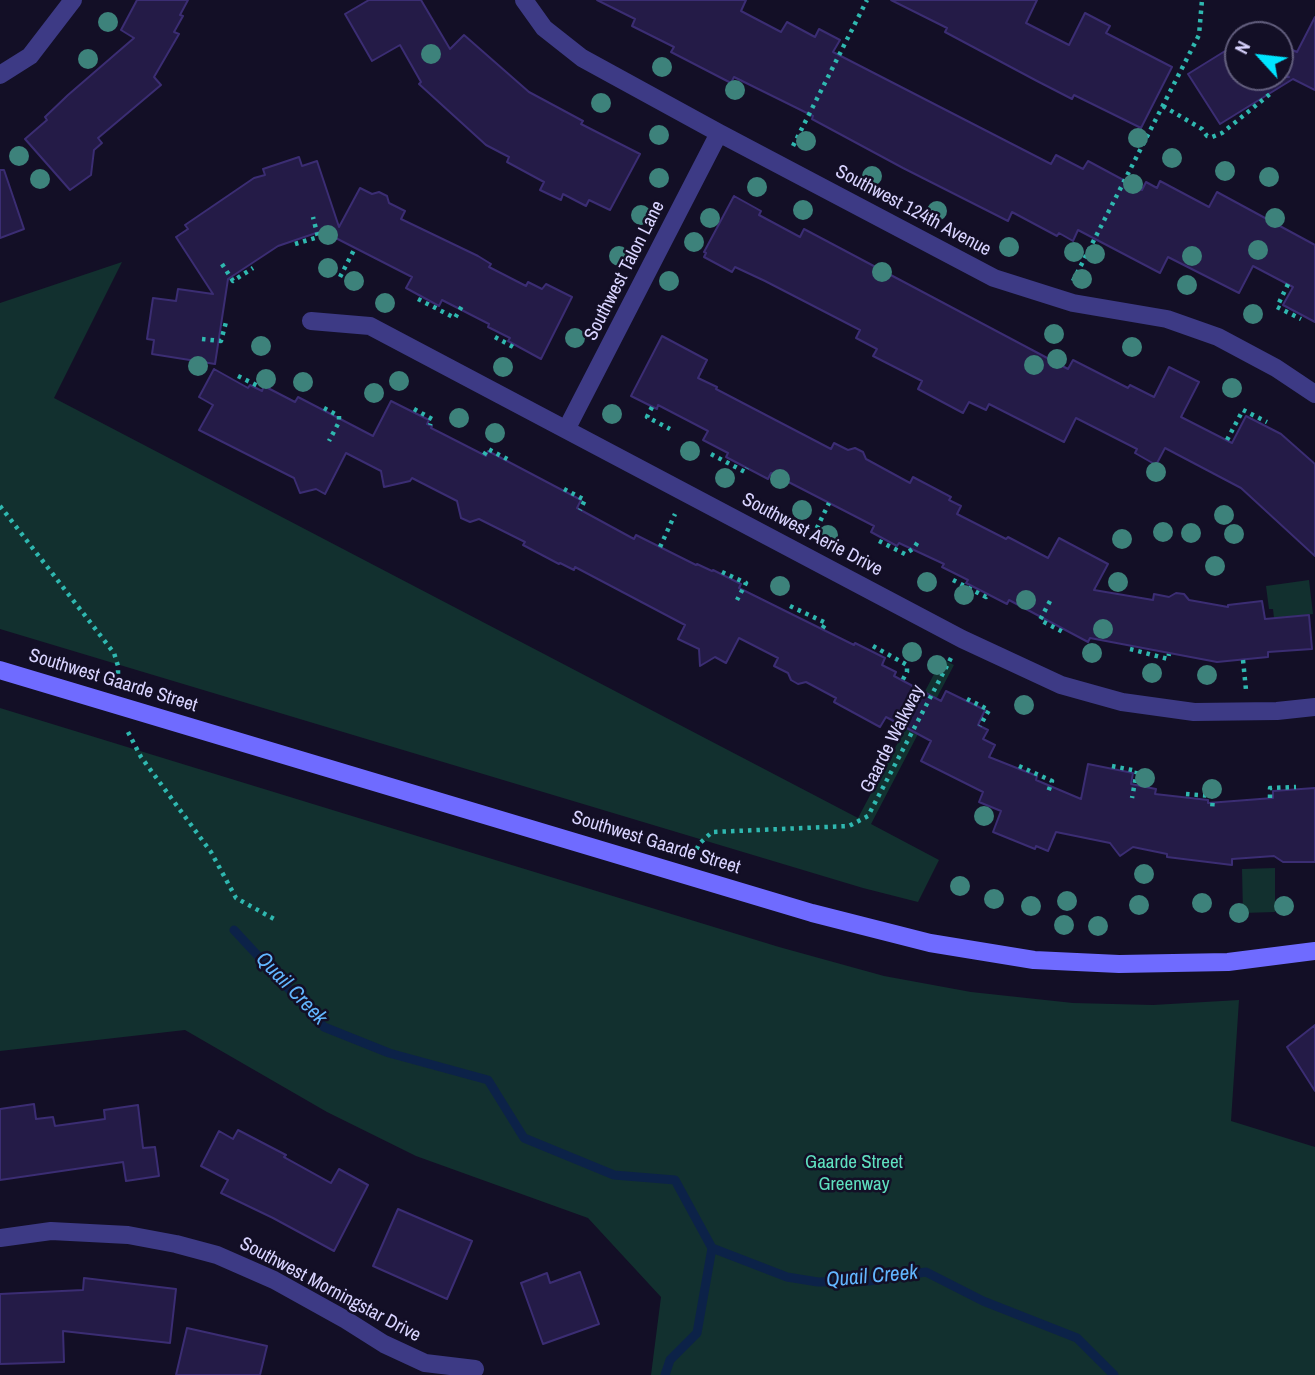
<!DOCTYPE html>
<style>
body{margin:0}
#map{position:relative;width:1315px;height:1375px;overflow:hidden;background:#130f26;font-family:"Archivo Narrow",sans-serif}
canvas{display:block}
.north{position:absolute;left:1224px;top:21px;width:70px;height:70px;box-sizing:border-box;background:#130f26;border:2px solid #625e7d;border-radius:50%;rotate:297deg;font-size:19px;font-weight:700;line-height:28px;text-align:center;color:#d9d4ff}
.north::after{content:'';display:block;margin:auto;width:24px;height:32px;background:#00e5ff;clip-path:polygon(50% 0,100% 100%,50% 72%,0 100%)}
</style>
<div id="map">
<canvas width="1315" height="1375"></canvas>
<div class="north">N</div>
</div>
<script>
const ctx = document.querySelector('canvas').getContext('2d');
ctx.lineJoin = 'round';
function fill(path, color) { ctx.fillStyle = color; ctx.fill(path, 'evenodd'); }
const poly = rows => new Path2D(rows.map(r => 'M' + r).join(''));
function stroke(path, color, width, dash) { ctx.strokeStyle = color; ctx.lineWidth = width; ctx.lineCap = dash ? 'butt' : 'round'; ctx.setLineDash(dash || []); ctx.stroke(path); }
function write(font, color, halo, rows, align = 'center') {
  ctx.font = font + ' "Archivo Narrow",sans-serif'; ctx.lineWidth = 5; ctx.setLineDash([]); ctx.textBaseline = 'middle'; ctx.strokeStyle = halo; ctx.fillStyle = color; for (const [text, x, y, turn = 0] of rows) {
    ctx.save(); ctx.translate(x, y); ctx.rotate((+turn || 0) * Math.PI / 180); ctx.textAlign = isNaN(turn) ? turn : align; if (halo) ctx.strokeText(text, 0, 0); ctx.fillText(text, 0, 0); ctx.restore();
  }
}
const green = poly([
 [122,262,54,398,858,818,942,659,954,665,871,824,939,860,918,902,863,888,0,629,0,303],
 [1309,580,1313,614,1274,618,1273,609,1269,609,1266,586],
 [0,708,779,947,884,976,971,992,1073,1003,1153,1005,1239,1000,1231,1121,1315,1147,1315,1375,651,1375,661,1297,588,1218,416,1156,327,1112,185,1030,0,1051],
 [1275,868,1275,912,1243,913,1242,869]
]);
const stream = poly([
 [234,930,324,1027,389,1053,488,1080,524,1138,614,1175,675,1180,712,1248,787,1277,818,1282,869,1281,926,1272,983,1301,1077,1338,1114,1375],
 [665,1375,670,1360,697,1333,712,1248]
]);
const building = poly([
 [137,0,188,0,180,15,183,16,174,32,179,34,154,77,161,85,98,138,102,143,94,150,91,175,70,190,25,139,47,120,45,117,68,95,134,38,121,30,137,0],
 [369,0,421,0,450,49,464,35,529,92,583,121,581,124,640,154,610,210,589,200,586,206,563,194,561,200,540,190,544,182,507,162,509,157,486,145,419,84,421,82,400,45,372,61,345,14,369,0],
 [597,0,746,0,741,11,781,32,787,22,815,37,819,29,840,40,833,52,1051,164,1056,155,1083,169,1088,161,1142,190,1146,182,1157,188,1160,181,1209,207,1217,192,1315,245,1315,322,1283,305,1293,287,1253,266,1239,293,1168,257,1160,273,1078,230,1073,241,1059,233,1057,236,1012,212,1008,221,903,168,812,119,813,116,734,77,731,83,671,52,674,47,632,26,635,19,597,0],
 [891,0,1037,0,1026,23,1069,45,1085,13,1110,26,1106,33,1172,67,1141,128,1074,95,1072,99,1037,81,945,32,947,28,891,0],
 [1315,17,1315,90,1293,79,1220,124,1188,74,1238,43,1238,77,1289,77,1280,72,1280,68,1290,49,1297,52,1315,17],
 [299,157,302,166,317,161,339,227,360,188,372,194,379,192,387,196,389,203,405,211,401,219,478,256,491,264,489,267,526,286,528,282,542,289,546,284,572,297,541,359,508,341,510,338,488,327,489,324,442,300,439,306,406,288,412,277,322,231,278,246,228,279,215,364,152,354,154,340,147,339,153,298,176,301,178,289,213,294,176,237,188,229,185,225,254,178,265,175,263,169,299,157],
 [0,170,4,170,24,229,0,238,0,170],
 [734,196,761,211,759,215,800,237,804,229,1068,369,1073,360,1128,388,1130,385,1154,397,1169,367,1199,382,1181,417,1232,443,1246,416,1281,434,1315,464,1315,556,1241,488,1165,448,1156,465,1135,453,1137,449,1076,418,1064,442,989,404,986,410,969,402,963,413,918,389,922,381,873,356,877,349,856,338,860,330,765,281,735,267,732,272,704,257,706,253,704,252,734,196],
 [662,336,707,360,698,378,717,387,716,389,831,449,834,443,848,450,855,448,863,452,866,459,910,483,913,477,951,497,949,500,961,506,957,514,1006,539,1008,537,1048,558,1059,538,1108,564,1094,590,1153,600,1154,594,1169,597,1176,593,1184,594,1189,600,1228,607,1228,605,1262,601,1265,619,1309,615,1312,649,1268,652,1268,657,1217,662,1090,638,1088,642,1009,600,1007,604,966,583,968,580,942,567,944,564,899,543,897,546,871,532,874,526,771,473,768,479,726,457,728,453,703,440,708,431,658,405,657,409,631,396,662,336],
 [214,369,248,388,250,385,262,391,264,386,295,402,298,397,373,436,391,401,429,420,427,424,432,426,431,428,441,433,486,456,488,451,581,500,577,508,634,539,636,535,696,565,697,564,712,571,713,570,741,584,739,588,854,645,855,643,885,658,882,665,896,672,894,676,941,701,946,691,985,710,978,725,988,730,983,739,995,745,989,757,1037,776,1036,780,1081,799,1088,764,1133,773,1131,784,1156,789,1155,794,1208,800,1208,803,1273,798,1273,791,1315,788,1315,862,1283,862,1274,856,1232,859,1232,865,1167,857,1167,854,1133,847,1120,856,1110,843,1056,832,1048,851,1036,846,1035,849,993,832,1001,811,979,802,983,792,921,761,931,741,886,717,880,727,834,702,836,698,806,682,798,684,791,680,788,673,774,666,778,658,739,638,726,663,715,657,700,666,699,649,678,639,685,625,575,567,574,570,560,563,559,564,523,545,525,542,479,519,470,522,461,518,457,501,412,478,410,481,384,487,381,471,346,453,325,494,316,489,300,493,294,478,199,430,213,405,199,397,214,369],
 [1315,1025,1315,1091,1287,1047,1315,1025],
 [34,1104,36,1119,53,1117,55,1126,105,1119,104,1110,138,1105,143,1148,155,1147,159,1176,126,1181,123,1162,0,1180,0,1109,34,1104],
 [238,1130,286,1155,284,1157,331,1183,339,1169,368,1185,334,1251,273,1218,221,1193,228,1180,201,1166,219,1131,233,1139,238,1130],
 [398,1209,472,1241,447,1299,373,1266,398,1209],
 [580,1272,599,1324,543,1344,521,1283,547,1273,550,1283,580,1272],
 [84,1278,176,1289,170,1343,63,1331,64,1362,0,1364,0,1294,83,1290,84,1278],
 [187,1328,267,1346,260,1375,176,1375,187,1328]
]);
const path = poly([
 [1163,106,1202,129,1207,136,1212,137,1222,133,1270,94],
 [793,146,867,0],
 [295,244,318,237,313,217],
 [222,264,233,281,253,268],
 [340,277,355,248],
 [1073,281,1199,35,1202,0],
 [1288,284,1277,307,1301,319],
 [418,299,455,318,463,304],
 [495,337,515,348,516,346],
 [202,339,221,341,226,322],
 [238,376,258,386,256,388],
 [652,407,647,417,670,429],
 [324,408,339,416,339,422,329,441],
 [414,409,432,419,430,425],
 [1227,440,1243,410,1267,422],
 [711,454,745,472,747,468],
 [484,455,488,449,511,461],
 [564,489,585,500,580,510],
 [0,506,114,653,118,666,118,682],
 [813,536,829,503],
 [879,541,905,554,914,548,919,540],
 [660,547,675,514],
 [722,572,746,583,737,600],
 [953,580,986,597,988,594],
 [1050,601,1040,620,1065,633],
 [790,606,826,623,822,629],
 [873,646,907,665,907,672,902,681],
 [1130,649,1168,659,1169,654],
 [1243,660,1246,690],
 [967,699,989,710,980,726],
 [128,732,141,757,211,852,236,898,274,919],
 [1019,766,1052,781,1047,795],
 [1112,766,1137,771,1132,798],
 [1186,794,1213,796,1212,811],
 [1270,798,1270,788,1296,787],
 [693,857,699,844,712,832,849,826,868,816,951,658]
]);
const street = poly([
 [524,0,544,28,582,58,719,133,994,278,1073,303,1167,319,1218,337,1276,368,1315,394],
 [0,75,30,56,73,0],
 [311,321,370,326,962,639,1061,685,1122,702,1194,712,1277,711,1315,707],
 [567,428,719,133],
 [0,1238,51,1231,128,1235,176,1244,217,1255,274,1280,346,1320,384,1344,425,1363,475,1369]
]);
const secondary = poly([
 [0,670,812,913,930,943,1034,960,1119,964,1228,962,1315,951]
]);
const trees = [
 [108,22],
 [431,54],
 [88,59],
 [662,67],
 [735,90],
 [601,103],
 [659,135],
 [1138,138],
 [806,141],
 [19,156],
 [1172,158],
 [1225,171],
 [872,176],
 [1269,177],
 [659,178],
 [40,179],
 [1133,184],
 [757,187],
 [803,210],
 [937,211],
 [641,215],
 [710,218],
 [1275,218],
 [328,235],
 [694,242],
 [1009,247],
 [1258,250],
 [1074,252],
 [1095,254],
 [619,256],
 [1192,256],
 [328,268],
 [882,272],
 [1082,279],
 [354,281],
 [669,281],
 [1187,285],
 [385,303],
 [1253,314],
 [1054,334],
 [575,338],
 [261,346],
 [1132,347],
 [1057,359],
 [1034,365],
 [198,366],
 [503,367],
 [266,379],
 [399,381],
 [303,382],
 [1232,388],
 [374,393],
 [612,414],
 [459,418],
 [495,433],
 [690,451],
 [1156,472],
 [725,478],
 [780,479],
 [802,510],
 [1224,515],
 [1163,532],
 [1191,533],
 [1234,534],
 [828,535],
 [1122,539],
 [1215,566],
 [927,582],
 [1118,582],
 [780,586],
 [964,595],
 [1026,600],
 [1103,629],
 [912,652],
 [1092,653],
 [937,665],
 [1152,673],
 [1207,675],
 [1024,705],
 [1145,778],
 [1212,789],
 [984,816],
 [1144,874],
 [960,886],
 [994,899],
 [1067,901],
 [1202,903],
 [1139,905],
 [1031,906],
 [1284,906],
 [1239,913],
 [1064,925],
 [1098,926]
];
const streetNames = [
 ["Southwest 124th Avenue",913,211,28],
 ["Southwest Talon Lane",625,271,-63],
 ["Southwest Aerie Drive",812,535,28],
 ["Southwest Gaarde Street",113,681,17],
 ["Gaarde Walkway",893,739,-63],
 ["Southwest Gaarde Street",656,843,17],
 ["Southwest Morningstar Drive",330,1290,28]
];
const parkNames = [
 ["Gaarde Street",854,1163],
 ["Greenway",854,1185]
];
const waterNames = [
 ["Quail Creek",291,989,46],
 ["Quail Creek",872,1277,-5]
];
fill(green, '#12302f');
stroke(stream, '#0c2248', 9);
fill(building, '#241b47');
stroke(building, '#3b2d73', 2);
stroke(path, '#2fb8b0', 4.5, [3.5, 5]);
stroke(street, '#3d3a85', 18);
stroke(secondary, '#6f6bff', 18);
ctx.fillStyle = '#3d827b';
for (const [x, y] of trees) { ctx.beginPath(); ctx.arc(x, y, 10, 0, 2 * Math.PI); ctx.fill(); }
write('19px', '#d9d4ff', '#130f26', streetNames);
write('19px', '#5fe0c0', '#130f26', parkNames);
write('italic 21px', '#62b6ff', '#130f26', waterNames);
</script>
